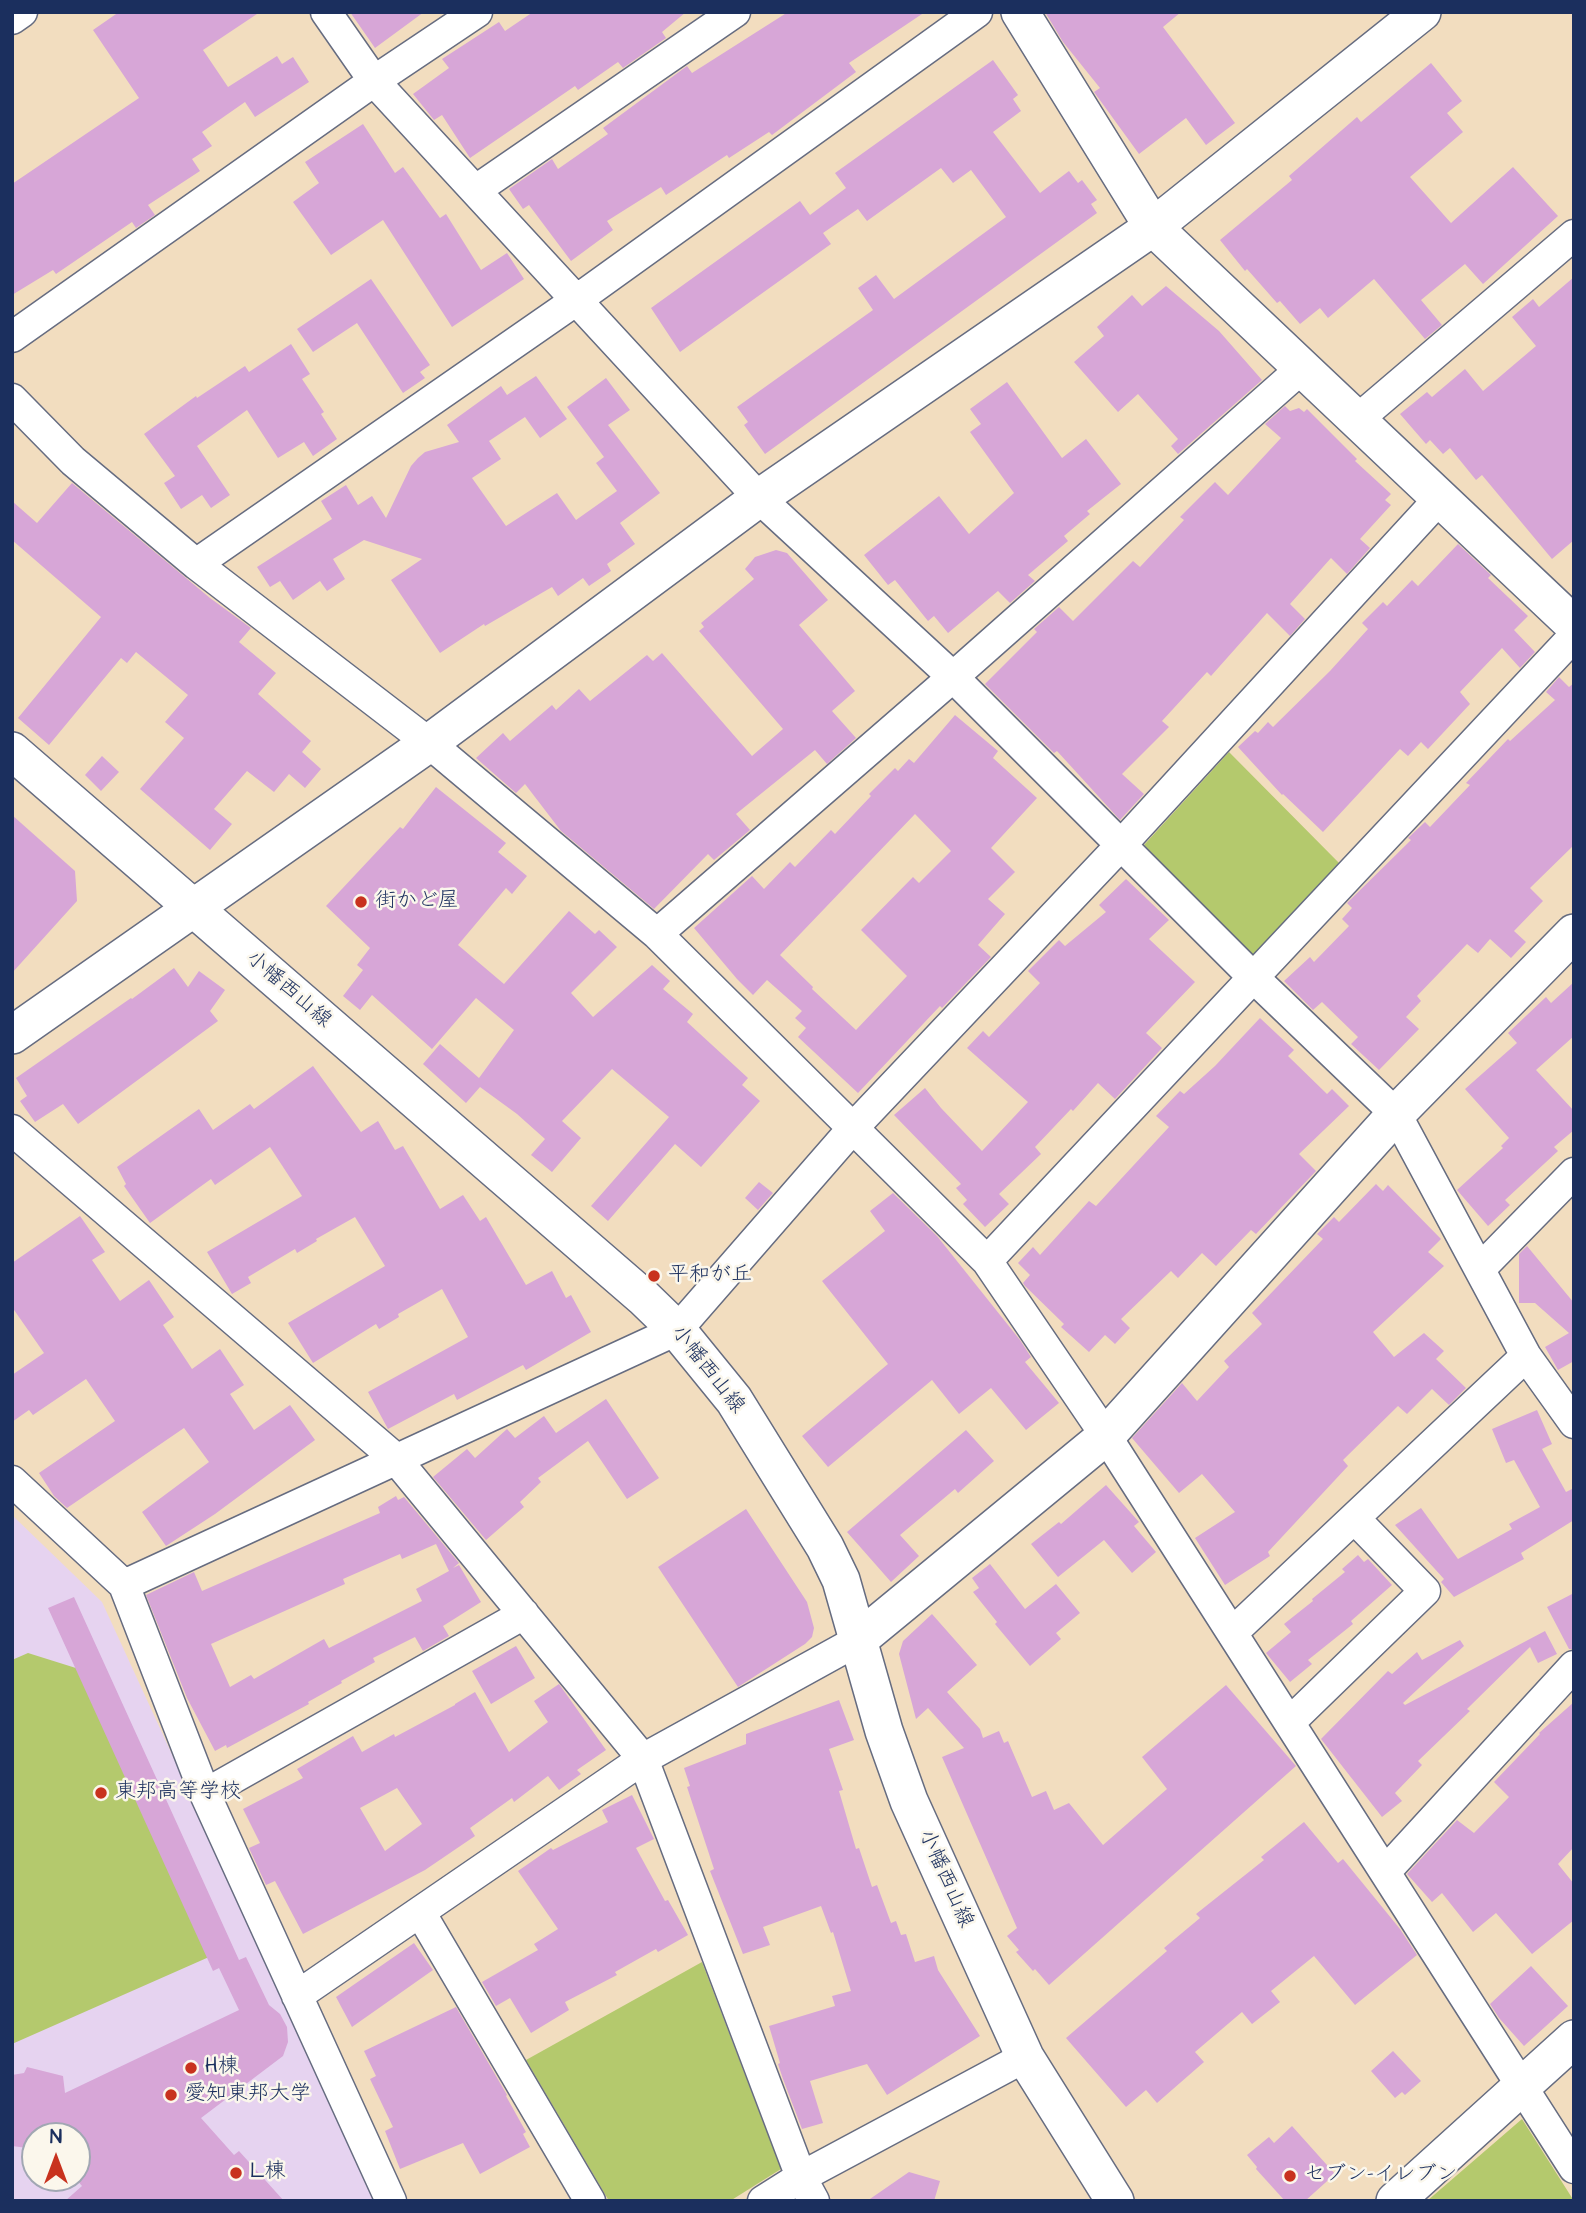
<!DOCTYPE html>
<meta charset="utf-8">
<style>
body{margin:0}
#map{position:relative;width:1586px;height:2213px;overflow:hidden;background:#f2ddbf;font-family:"Architects Daughter",sans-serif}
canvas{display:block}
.frame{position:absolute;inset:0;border:14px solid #1b2f5e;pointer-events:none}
.north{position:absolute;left:21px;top:2122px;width:70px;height:70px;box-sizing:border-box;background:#fbf7ec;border:2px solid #a1a7b3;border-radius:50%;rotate:0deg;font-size:19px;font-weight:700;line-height:28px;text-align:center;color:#1b2f5e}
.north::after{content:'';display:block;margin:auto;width:24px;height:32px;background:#c8321e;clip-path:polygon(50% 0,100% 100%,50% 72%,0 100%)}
</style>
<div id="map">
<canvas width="1586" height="2213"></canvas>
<div class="frame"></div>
<div class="north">N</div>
</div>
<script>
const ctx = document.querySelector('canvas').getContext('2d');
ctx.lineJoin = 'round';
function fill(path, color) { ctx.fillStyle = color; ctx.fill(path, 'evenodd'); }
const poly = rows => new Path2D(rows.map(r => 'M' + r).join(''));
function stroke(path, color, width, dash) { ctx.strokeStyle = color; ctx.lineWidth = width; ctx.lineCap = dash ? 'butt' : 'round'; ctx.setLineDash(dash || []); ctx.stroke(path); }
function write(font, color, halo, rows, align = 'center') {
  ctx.font = font + ' "Architects Daughter","Klee One",sans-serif'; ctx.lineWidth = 5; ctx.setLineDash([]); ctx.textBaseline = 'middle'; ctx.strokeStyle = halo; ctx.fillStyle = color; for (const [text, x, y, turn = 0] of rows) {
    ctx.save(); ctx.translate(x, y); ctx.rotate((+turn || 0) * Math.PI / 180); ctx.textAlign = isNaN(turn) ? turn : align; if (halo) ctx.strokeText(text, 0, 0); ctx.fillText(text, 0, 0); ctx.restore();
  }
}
const built = poly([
 [12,1515,102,1602,377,2201,12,2201],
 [35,2136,77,2136,77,2178,35,2178]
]);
const green = poly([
 [1229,752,1342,866,1256,960,1144,845],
 [28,1653,79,1669,209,1957,12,2044,12,1660],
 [702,1962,781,2169,730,2201,609,2201,526,2060],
 [1522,2119,1574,2201,1427,2201]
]);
const building = poly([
 [119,12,260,12,203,50,228,87,277,56,282,64,293,57,309,82,255,117,245,102,202,132,212,146,192,159,200,171,148,205,155,215,136,228,132,222,56,274,53,270,12,295,12,184,139,98,93,30],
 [350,12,424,12,375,48],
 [533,12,686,12,662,32,666,38,623,68,618,62,578,90,575,86,470,158,442,115,434,120,413,94,449,68,442,59,499,22,505,31],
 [788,12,925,12,849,63,856,72,772,135,769,132,729,158,727,155,666,195,661,187,607,221,613,230,571,261,529,205,523,209,509,189,552,159,558,169,608,134,603,128,687,66,692,73],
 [1045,12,1181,12,1163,27,1235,123,1206,145,1186,118,1139,154,1094,92,1100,88,1063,42],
 [993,60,1018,95,1013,99,1021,111,993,132,1040,193,1069,171,1078,183,1082,180,1097,200,1091,204,1097,213,765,454,744,425,748,422,737,407,873,310,858,288,876,275,894,299,1006,217,971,170,953,183,941,168,867,221,858,209,823,233,831,244,680,352,651,308,800,201,810,215,846,188,835,173],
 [1431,63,1462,101,1447,113,1463,132,1410,177,1451,223,1513,167,1558,216,1483,284,1465,264,1421,300,1442,325,1425,339,1374,279,1328,318,1320,308,1300,324,1280,301,1277,303,1247,269,1245,271,1220,240,1292,180,1289,176,1357,117,1361,122],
 [363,124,395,173,403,167,440,218,446,214,481,270,507,253,524,279,452,327,383,220,331,255,293,202,319,183,305,162],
 [1574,277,1574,540,1552,559,1482,475,1476,480,1450,448,1443,454,1430,440,1426,444,1400,414,1427,392,1432,397,1465,369,1483,391,1536,346,1512,317,1533,299,1539,307],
 [371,279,430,365,420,372,425,378,403,393,357,323,313,352,297,329],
 [1166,286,1219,331,1262,380,1178,454,1171,446,1178,439,1138,394,1118,412,1074,362,1104,336,1097,327,1132,295,1142,306],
 [291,344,310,374,302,379,324,412,321,414,337,439,313,456,304,442,278,458,247,410,197,446,230,495,211,508,202,495,181,509,164,483,175,476,144,434,196,396,197,398,245,366,249,372],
 [536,376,567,419,540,438,525,417,489,441,501,459,472,478,506,526,557,493,576,520,617,491,596,463,604,457,567,407,606,378,630,410,608,425,660,493,620,523,635,544,607,564,611,571,589,586,583,578,558,596,552,587,485,626,484,624,440,653,391,580,422,559,364,540,333,559,345,579,327,591,320,581,293,600,280,581,270,587,257,567,332,519,321,501,346,485,358,505,372,496,386,518,411,466,418,458,425,452,459,442,447,425,501,386,507,395],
 [1007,382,1062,458,1086,439,1121,484,1087,511,1090,514,1064,536,1068,541,1028,575,1035,581,1010,603,998,591,948,633,934,616,928,621,895,580,888,585,864,555,939,496,969,534,1014,493,970,432,981,424,970,409],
 [1285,406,1290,411,1299,408,1304,412,1307,409,1357,459,1355,461,1391,494,1385,500,1391,505,1360,539,1370,548,1347,574,1331,558,1290,604,1305,619,1290,636,1267,613,1211,676,1207,672,1162,721,1169,727,1122,774,1144,794,1120,820,1057,751,1054,753,985,684,1037,632,1034,629,1059,607,1073,621,1133,561,1140,567,1184,520,1180,517,1215,482,1228,495,1281,438,1265,424],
 [72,483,210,598,251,628,239,642,276,673,258,694,311,741,302,752,321,769,305,788,289,774,274,792,247,771,214,809,232,824,210,850,140,789,184,738,165,722,188,695,136,652,127,663,121,658,49,745,18,718,101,617,12,540,12,501,37,523],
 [1458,544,1491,575,1488,578,1528,616,1514,630,1535,652,1520,668,1502,648,1460,692,1470,704,1428,749,1421,742,1408,756,1400,749,1323,832,1283,794,1282,795,1238,747,1255,731,1258,733,1268,722,1273,727,1330,671,1368,629,1362,623,1383,602,1387,606,1412,580,1418,586],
 [776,550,787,553,828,600,799,625,855,691,832,711,856,738,827,764,815,750,736,814,750,830,714,860,708,854,654,909,561,831,525,784,516,793,476,758,503,733,510,741,552,705,556,710,579,689,590,701,647,655,653,661,662,653,752,756,783,729,699,631,704,627,701,623,754,579,745,569,755,557],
 [1559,677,1569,687,1574,683,1574,845,1530,888,1543,901,1514,931,1526,942,1511,958,1490,939,1478,953,1467,944,1417,996,1421,1001,1406,1017,1419,1029,1379,1070,1351,1044,1358,1037,1322,1002,1313,1010,1284,981,1310,957,1314,962,1349,926,1342,919,1352,908,1347,903,1411,840,1408,838,1425,822,1430,827,1470,785,1466,783,1508,739,1510,741,1555,700,1546,692],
 [955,715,998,751,993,758,1037,798,991,848,1015,872,988,899,1005,914,978,945,991,957,942,1008,940,1006,858,1093,798,1037,806,1028,795,1018,802,1011,767,980,753,995,737,979,694,928,752,876,764,889,790,862,795,867,831,830,835,834,871,796,869,794,895,768,898,771,909,759,914,763],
 [915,814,951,851,919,883,913,877,861,930,907,976,856,1030,812,989,813,987,780,955],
 [102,756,119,772,101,791,85,775],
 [436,787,506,843,498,852,527,876,512,894,506,888,458,945,504,984,569,911,595,934,599,930,617,947,571,993,593,1017,652,965,670,981,663,989,693,1014,687,1022,748,1078,742,1085,760,1101,701,1167,675,1144,608,1221,591,1206,669,1117,612,1069,562,1121,581,1138,552,1172,531,1155,545,1139,517,1114,480,1087,466,1103,423,1064,440,1044,479,1078,514,1030,476,998,432,1049,372,995,360,1010,343,996,363,970,357,965,370,948,326,906,400,827,403,829],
 [12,815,75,871,77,901,12,973],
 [1126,879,1169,920,1149,939,1195,982,1146,1033,1162,1048,1115,1099,1098,1083,1073,1111,1071,1109,1035,1147,1041,1154,999,1194,1009,1204,985,1227,963,1204,967,1200,956,1188,961,1184,894,1115,925,1088,941,1108,982,1151,1028,1102,967,1048,983,1031,989,1037,1040,983,1028,971,1059,940,1065,946,1106,912,1099,905],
 [174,968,188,987,199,971,225,990,210,1011,218,1021,78,1124,63,1104,35,1122,20,1101,27,1096,16,1078,131,998,132,999],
 [1574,982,1574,1036,1536,1070,1574,1111,1574,1130,1554,1147,1558,1151,1505,1200,1510,1205,1488,1226,1457,1190,1503,1148,1501,1146,1509,1138,1465,1089,1517,1043,1508,1033,1546,997,1551,1003],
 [1260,1018,1294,1050,1288,1056,1327,1094,1332,1089,1349,1106,1299,1154,1316,1171,1256,1234,1251,1230,1216,1266,1202,1253,1178,1278,1171,1271,1121,1319,1130,1328,1115,1344,1105,1335,1089,1352,1061,1327,1064,1324,1025,1286,1023,1283,1030,1275,1018,1263,1033,1247,1040,1255,1089,1201,1096,1206,1169,1127,1156,1116,1180,1091,1184,1094,1215,1066],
 [313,1066,361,1132,378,1121,395,1150,403,1146,440,1209,463,1195,480,1221,486,1217,526,1285,552,1271,566,1298,571,1295,591,1332,526,1370,523,1365,457,1400,454,1394,388,1429,368,1392,468,1337,442,1289,398,1314,399,1317,379,1329,376,1324,313,1363,288,1323,385,1266,355,1217,316,1239,317,1241,297,1253,295,1249,248,1277,251,1283,232,1294,207,1252,302,1196,270,1147,215,1185,211,1179,150,1223,124,1186,126,1184,117,1167,199,1109,213,1130,250,1104,254,1109],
 [759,1182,773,1193,758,1210,745,1198],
 [1376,1184,1383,1191,1388,1185,1441,1239,1428,1252,1444,1266,1373,1332,1394,1357,1424,1333,1444,1351,1436,1359,1466,1388,1449,1405,1432,1389,1407,1414,1398,1406,1343,1460,1348,1466,1268,1552,1270,1556,1225,1585,1195,1538,1235,1512,1202,1474,1179,1493,1132,1438,1182,1383,1197,1401,1229,1367,1224,1361,1262,1324,1252,1313,1323,1239,1317,1234,1334,1217,1339,1222],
 [893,1193,937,1236,1020,1340,1031,1357,1025,1362,1059,1403,1026,1430,991,1388,959,1414,932,1380,828,1467,802,1436,888,1364,822,1281,885,1231,870,1211],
 [80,1216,105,1252,92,1260,120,1301,149,1280,174,1317,163,1325,192,1369,220,1349,244,1385,230,1394,254,1430,290,1405,315,1440,215,1514,166,1546,142,1512,209,1462,184,1428,67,1508,54,1496,39,1473,115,1421,86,1379,33,1415,29,1410,12,1422,12,1375,44,1353,12,1307,12,1263],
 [1527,1246,1574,1303,1574,1361,1558,1370,1545,1347,1569,1333,1535,1303,1519,1303,1519,1254],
 [606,1399,659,1478,627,1499,588,1441,538,1478,541,1482,520,1502,524,1507,486,1540,433,1477,467,1449,475,1458,507,1429,515,1438,544,1416,556,1433],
 [1537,1410,1552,1444,1542,1449,1566,1492,1574,1488,1574,1520,1521,1553,1524,1559,1454,1597,1441,1582,1444,1579,1395,1525,1421,1508,1458,1559,1512,1529,1509,1524,1540,1507,1514,1460,1506,1463,1492,1429],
 [966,1430,994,1461,958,1493,955,1489,900,1535,919,1556,891,1582,847,1532],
 [1106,1485,1139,1522,1134,1526,1156,1552,1132,1573,1104,1540,1058,1577,1031,1544,1059,1522,1061,1524],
 [396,1496,398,1500,404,1497,459,1563,453,1568,459,1565,481,1602,443,1626,449,1636,423,1651,415,1637,373,1658,375,1662,341,1681,342,1683,308,1702,309,1704,227,1748,226,1745,215,1751,187,1698,146,1595,194,1572,202,1591,380,1513,378,1507],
 [436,1544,449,1571,416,1589,422,1601,329,1648,324,1639,254,1679,251,1675,230,1687,211,1644,345,1584,343,1579,400,1554,402,1559],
 [746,1509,807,1602,814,1628,812,1637,805,1644,738,1687,658,1567],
 [1358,1555,1364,1562,1368,1559,1392,1585,1351,1621,1353,1624,1308,1660,1312,1664,1290,1682,1266,1653,1291,1632,1284,1624,1313,1601,1312,1599,1345,1572,1342,1569],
 [990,1564,1025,1609,1056,1584,1080,1613,1056,1633,1061,1639,1030,1666,995,1624,997,1622,973,1592,979,1588,972,1578],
 [1574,1593,1574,1649,1569,1649,1547,1607],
 [74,1597,239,1960,246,1957,269,2005,280,2014,287,2027,288,2042,283,2056,201,2118,234,2155,239,2151,284,2201,65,2201,82,2186,75,2178,77,2178,77,2136,35,2136,35,2149,12,2146,12,2075,24,2073,27,2067,63,2076,65,2093,239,2010,219,1968,213,1971,48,1608],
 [932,1614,977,1665,947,1692,980,1729,983,1738,999,1731,1004,1743,1008,1741,1032,1797,1046,1791,1054,1810,1069,1803,1103,1845,1167,1789,1142,1757,1226,1685,1296,1766,1049,1985,1035,1969,1033,1971,1016,1952,1019,1950,1007,1936,1017,1928,942,1757,964,1748,928,1708,916,1719,899,1654,903,1641],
 [1545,1631,1557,1654,1538,1663,1530,1647,1467,1709,1470,1711,1418,1761,1422,1765,1395,1793,1402,1801,1382,1817,1321,1739,1388,1671,1392,1674,1417,1652,1422,1660,1460,1640,1464,1646,1403,1703,1405,1705],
 [516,1646,535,1678,491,1704,472,1671],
 [559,1684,606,1750,577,1770,581,1774,559,1790,548,1776,514,1802,512,1798,470,1828,475,1836,425,1870,303,1934,275,1881,266,1885,249,1848,260,1843,243,1809,303,1778,297,1769,353,1736,362,1752,394,1734,395,1737,455,1705,455,1704,475,1692,509,1752,548,1722,534,1701],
 [397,1788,422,1824,385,1851,360,1808],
 [839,1700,854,1740,829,1749,843,1790,839,1791,856,1849,859,1848,872,1887,877,1885,891,1923,896,1921,901,1935,906,1934,915,1962,934,1956,938,1970,980,2036,887,2095,867,2064,810,2081,823,2123,802,2129,783,2079,778,2064,780,2063,769,2026,835,2006,832,1996,851,1991,833,1932,831,1933,821,1906,763,1927,770,1945,743,1954,710,1871,714,1869,687,1787,690,1786,684,1768,746,1744,746,1734],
 [1574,1702,1574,1847,1558,1864,1574,1884,1574,1920,1532,1954,1496,1913,1473,1932,1442,1893,1432,1902,1407,1874,1457,1820,1474,1833,1509,1797,1494,1782,1540,1734,1539,1733],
 [632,1795,654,1839,636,1848,665,1901,668,1900,688,1935,658,1952,656,1949,615,1972,617,1975,565,2002,569,2010,531,2033,510,1998,496,2006,482,1982,538,1950,534,1944,558,1929,518,1871,551,1848,553,1850,608,1822,602,1810],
 [1304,1822,1338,1863,1343,1859,1400,1929,1417,1955,1355,2005,1314,1956,1271,1991,1280,2002,1252,2024,1242,2012,1195,2052,1204,2062,1157,2103,1146,2090,1126,2107,1066,2038,1167,1951,1164,1948,1200,1918,1196,1914,1264,1860,1261,1857],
 [414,1943,433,1970,352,2027,336,1997],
 [1531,1966,1568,2006,1524,2046,1499,2018,1490,2004],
 [456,2007,507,2095,506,2096,526,2132,523,2134,530,2147,480,2174,463,2143,400,2169,385,2131,393,2127,370,2079,376,2076,364,2051],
 [1393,2051,1421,2081,1405,2095,1402,2092,1395,2098,1371,2071],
 [1292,2126,1335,2174,1305,2201,1285,2201,1256,2169,1257,2167,1247,2155,1269,2137,1274,2143],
 [909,2172,940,2181,934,2201,867,2201]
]);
const minor = poly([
 [326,12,374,81,759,498,953,677,1254,978,1396,1114,1526,1356,1574,1423],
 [12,19,22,12],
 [476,190,735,12],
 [12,337,374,81,477,12],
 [12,399,73,461,196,564,429,743,657,934,987,1261,1106,1436,1574,2168],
 [1357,420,1574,235],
 [196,564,578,299,977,12],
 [657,934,953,677,1302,368],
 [12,1130,395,1458,643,1759,801,2177,814,2201],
 [987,1261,1574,636],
 [1480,1269,1574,1173],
 [12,1481,124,1585,205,1794,391,2201],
 [124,1585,677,1330,853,1128,1121,845,1440,498],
 [1232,1633,1526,1356],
 [1290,1722,1425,1591,1354,1518],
 [205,1794,524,1614],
 [1385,1872,1574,1666],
 [420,1912,590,2201],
 [297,1996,643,1759,857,1641],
 [763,2201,801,2177,1025,2057]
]);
const tertiary = poly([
 [1020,12,1153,227,1574,625],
 [12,751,644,1298,677,1330,734,1400,825,1547,841,1580,884,1731,909,1801,1025,2057,1115,2201],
 [12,1035,429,743,759,498,1153,227,1422,12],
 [857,1641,1106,1436,1396,1114,1574,933],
 [1395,2201,1574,2039]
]);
const markers = [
 [361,902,7,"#c8321e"],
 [654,1276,7,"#c8321e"],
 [101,1793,7,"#c8321e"],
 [191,2068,7,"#c8321e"],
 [171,2095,7,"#c8321e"],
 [236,2173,7,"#c8321e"],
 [1290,2176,7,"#c8321e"]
];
const poiNames = [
 ["街かど屋",375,902],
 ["平和が丘",668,1276],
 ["東邦高等学校",115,1793],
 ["H棟",205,2068],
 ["愛知東邦大学",185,2095],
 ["L棟",250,2173],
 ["セブン-イレブン",1304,2176]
];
const streetNames = [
 ["小幡西山線",288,990,41],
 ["小幡西山線",707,1370,52],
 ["小幡西山線",945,1879,66]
];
fill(built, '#e6d3f0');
fill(green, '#b4c96d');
fill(building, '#d7a6d7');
stroke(minor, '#666c80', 33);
stroke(tertiary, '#666c80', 40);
stroke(minor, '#fff', 30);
stroke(tertiary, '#fff', 37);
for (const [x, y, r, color] of markers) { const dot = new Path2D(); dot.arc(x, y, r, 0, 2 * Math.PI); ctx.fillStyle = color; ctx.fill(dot); stroke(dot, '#fbf7ec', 2.5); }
write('21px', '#1b2f5e', '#fbf7ec', poiNames, 'left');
write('21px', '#1b2f5e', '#fbf7ec', streetNames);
</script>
